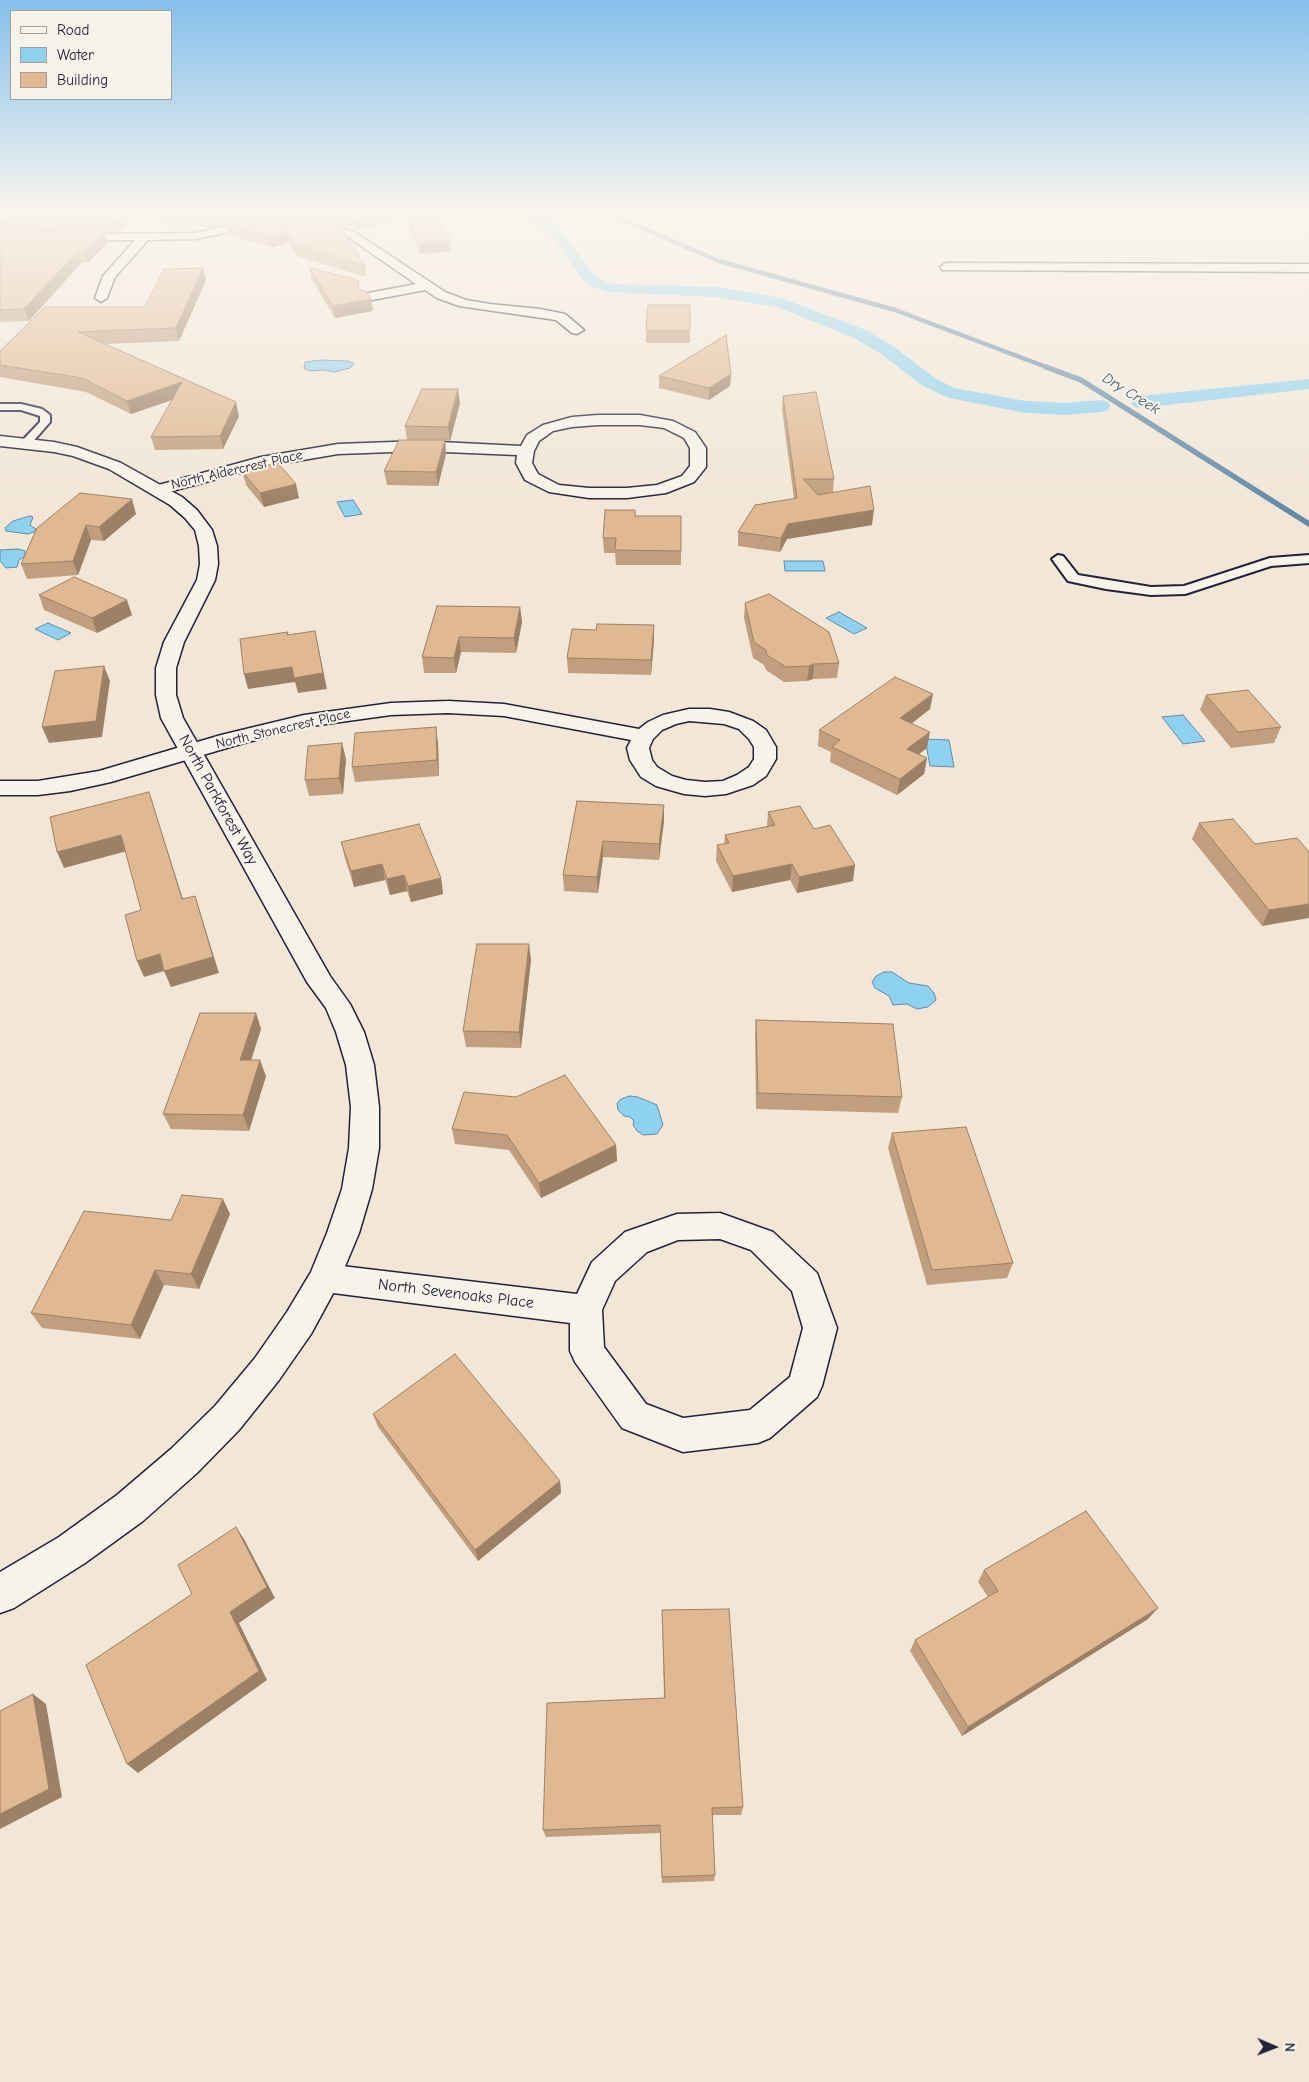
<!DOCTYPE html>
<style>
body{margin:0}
#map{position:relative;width:1309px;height:2082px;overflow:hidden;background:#f2e7d7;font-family:"Comic Neue",sans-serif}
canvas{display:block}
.legend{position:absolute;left:10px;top:10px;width:162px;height:90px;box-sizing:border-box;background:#f7f3e8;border:1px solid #a29fa3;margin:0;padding:6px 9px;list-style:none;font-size:15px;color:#22223b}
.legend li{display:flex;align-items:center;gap:10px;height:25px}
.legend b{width:25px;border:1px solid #a29fa3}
.north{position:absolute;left:1249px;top:2022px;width:50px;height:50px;-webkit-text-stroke:4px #f7f3e8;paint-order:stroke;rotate:91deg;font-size:14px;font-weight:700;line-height:20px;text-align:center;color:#22223b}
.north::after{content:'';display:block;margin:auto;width:18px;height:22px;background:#22223b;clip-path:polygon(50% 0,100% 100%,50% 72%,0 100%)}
</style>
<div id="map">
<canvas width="1309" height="2082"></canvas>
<ul class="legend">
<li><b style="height:6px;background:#f7f3e8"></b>Road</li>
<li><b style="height:14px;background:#8fd1f0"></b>Water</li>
<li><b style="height:14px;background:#e0b891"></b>Building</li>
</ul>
<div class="north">N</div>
</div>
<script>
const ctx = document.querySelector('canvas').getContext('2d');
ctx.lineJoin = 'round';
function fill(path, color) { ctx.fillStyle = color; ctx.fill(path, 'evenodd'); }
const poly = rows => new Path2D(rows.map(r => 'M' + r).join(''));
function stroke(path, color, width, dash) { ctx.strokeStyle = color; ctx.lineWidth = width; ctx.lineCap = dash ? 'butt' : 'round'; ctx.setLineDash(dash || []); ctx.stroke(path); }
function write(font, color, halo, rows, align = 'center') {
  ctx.font = font + ' "Comic Neue",sans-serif'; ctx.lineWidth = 4.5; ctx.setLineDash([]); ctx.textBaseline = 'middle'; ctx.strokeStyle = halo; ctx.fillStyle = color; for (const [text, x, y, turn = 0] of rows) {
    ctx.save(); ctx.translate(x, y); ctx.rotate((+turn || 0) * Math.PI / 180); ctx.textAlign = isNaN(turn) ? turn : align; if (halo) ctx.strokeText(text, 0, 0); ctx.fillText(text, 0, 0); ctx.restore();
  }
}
const water = poly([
 [321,360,348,361,354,364,350,368,335,372,323,370,310,371,304,368,305,362,321,360],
 [353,500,362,514,345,517,337,502,353,500],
 [30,516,33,517,30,525,36,529,34,532,28,534,6,531,5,528,13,521,30,516],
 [18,549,25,551,25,556,19,560,17,567,6,568,0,561,0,550,18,549],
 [784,561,823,561,825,571,785,571,784,561],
 [839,612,867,628,854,634,826,618,839,612],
 [48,623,71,633,58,640,35,629,48,623],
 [1183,715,1205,741,1183,744,1162,717,1183,715],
 [925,739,949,740,954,767,930,766,925,739],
 [884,972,892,972,909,983,928,986,934,993,936,1000,928,1007,917,1009,907,1004,893,1005,889,996,875,988,872,982,876,976,884,972],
 [630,1096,638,1097,657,1105,663,1125,657,1134,643,1135,637,1131,633,1125,634,1121,630,1117,624,1116,618,1110,617,1103,621,1099,630,1096]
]);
const streamFar1 = poly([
 [610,214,719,261,895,310,1049,368]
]);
const stream = poly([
 [1046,367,1081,380,1309,524]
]);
const canal = poly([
 [518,214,536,214,557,225,592,272,604,281,615,284,717,287,781,298,866,330,893,346,935,378,954,388,1026,401,1065,403,1101,400,1108,402,1110,406,1108,410,1101,412,1065,415,1026,413,949,398,923,386,881,354,854,338,777,307,717,297,607,292,592,287,582,278,547,231,518,214],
 [1309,379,1309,389,1140,408,1133,406,1131,402,1133,398,1140,396,1309,379]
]);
const lane = poly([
 [0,404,21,404,42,409,50,415,50,422,30,445,22,445,20,443,22,441,40,422,40,416,21,410,0,410,0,404],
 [1058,555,1063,556,1078,575,1151,587,1184,586,1270,558,1309,555,1309,563,1271,566,1185,594,1151,595,1106,589,1068,581,1052,559,1058,555]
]);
const street = poly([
 [254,214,265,216,226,233,196,239,148,240,115,277,107,298,101,302,95,298,103,276,135,240,0,241,0,235,196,233,223,227,254,214],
 [275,214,293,214,356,233,445,292,466,300,490,304,540,309,565,314,584,330,577,334,572,333,556,320,459,306,437,298,425,290,367,301,363,300,361,297,363,294,416,284,348,237,275,214],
 [946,263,1309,264,1309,272,942,270,940,267,946,263],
 [598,415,640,415,673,421,695,432,706,448,706,467,694,482,666,493,627,498,589,498,549,492,525,480,516,463,517,455,420,451,338,454,262,467,157,495,151,493,149,490,151,487,261,457,338,444,420,441,521,446,527,435,543,425,572,417,598,415],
 [598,425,640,425,664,428,684,438,690,448,690,466,682,476,657,485,627,488,589,488,559,485,538,474,532,463,534,451,539,441,553,431,572,427,598,425],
 [448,701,504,704,639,729,648,722,663,715,689,709,710,709,729,712,753,721,766,730,776,747,776,759,766,776,753,785,726,794,705,796,684,794,656,786,641,777,630,760,627,748,631,740,504,716,448,713,391,715,304,727,237,745,111,782,70,791,38,795,0,795,0,781,38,781,99,771,221,735,304,715,391,703,448,701],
 [689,721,724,724,739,729,749,739,754,747,754,759,749,767,737,775,723,781,705,782,686,780,672,776,657,767,652,760,649,748,653,739,662,730,676,724,689,721],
 [720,1213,773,1232,817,1273,837,1328,822,1386,817,1397,770,1438,758,1443,683,1452,622,1428,575,1362,570,1351,570,1323,325,1292,314,1288,309,1278,314,1268,325,1264,577,1294,592,1262,625,1232,677,1214,720,1213],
 [720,1239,751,1250,792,1291,803,1328,790,1377,750,1410,683,1418,646,1404,604,1347,602,1310,615,1281,647,1252,678,1240,720,1239]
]);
const secondary = poly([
 [0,436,54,442,77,447,121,463,182,497,197,510,212,530,217,546,218,564,215,580,184,642,176,668,176,695,183,718,330,976,350,1004,364,1032,374,1065,379,1107,379,1148,372,1189,359,1233,336,1288,311,1334,279,1380,239,1430,197,1473,143,1521,85,1563,14,1608,0,1613,0,1572,59,1537,117,1495,171,1449,215,1406,255,1358,287,1312,311,1272,327,1233,342,1189,349,1148,351,1107,346,1065,336,1032,326,1008,307,982,161,718,156,695,156,668,164,642,197,580,200,564,199,546,195,530,185,518,170,505,109,469,73,456,54,452,0,446,0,436]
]);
const wall = poly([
 [0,214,135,214,118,232,105,232,108,242,88,263,81,263,29,321,0,322],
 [156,214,437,214,451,251,420,254,404,216,356,231,339,226,365,266,366,277,297,256,289,243,272,248,228,234,225,224,208,228,180,220,162,224],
 [203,268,206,280,179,341,105,344,239,416,223,449,155,450,151,437,172,400,131,414,86,392,0,377,0,351,145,307],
 [310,268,360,289,373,311,335,318,312,280],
 [690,305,690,343,646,343,646,331],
 [731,374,730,386,709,400,659,388,659,376],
 [783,396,834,479,833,492,872,525,787,539,780,552,738,546,738,532,794,499,782,409],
 [460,403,450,441,445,440,446,454,438,486,387,485,384,471,407,440,405,426],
 [242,471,299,498,264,507,246,485],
 [136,514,104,541,91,540,78,575,27,579,21,564,37,528],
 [635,516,681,516,681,565,616,565,615,553,604,553,603,538],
 [39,595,132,615,97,633,44,610],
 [745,603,839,663,837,678,813,679,807,681,784,682,766,670,764,665,753,658,744,618],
 [437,606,520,607,522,622,516,653,461,652,456,673,424,673,422,657],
 [654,625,654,640,651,675,568,673,567,658,596,630],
 [1206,695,1281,727,1274,743,1231,748,1200,710],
 [930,709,912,723,927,748,918,754,927,758,924,774,897,795,830,762,831,752,818,746,819,730],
 [438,743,439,776,355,782,352,767],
 [346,759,343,794,309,796,305,780],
 [577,801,664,805,664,821,659,860,603,857,598,893,564,891,563,875],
 [768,812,814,829,853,881,797,893,790,880,732,892,716,861,717,845,724,844,725,835,767,827],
 [1199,823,1255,844,1309,852,1262,926,1192,839],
 [341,842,441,878,443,894,411,902,407,891,390,895,385,880,354,887,345,858],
 [531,960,521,1048,466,1047,463,1031],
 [256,1013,261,1029,251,1060,266,1076,249,1131,171,1129,163,1114],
 [756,1020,902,1097,898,1113,756,1109,755,1036],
 [452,1129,616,1145,617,1161,541,1198,509,1150,455,1144],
 [892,1133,1013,1263,1007,1278,927,1285,888,1148],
 [230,1214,199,1289,164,1285,140,1339,42,1328,31,1313,171,1220],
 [373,1414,560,1481,561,1493,478,1561,378,1427],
 [984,1570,1148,1619,962,1736,910,1651,915,1640,988,1597,978,1582],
 [662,1610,743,1807,741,1815,712,1815,715,1875,714,1881,662,1883,660,1833,546,1837,543,1830,664,1698]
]);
const shadedWall = poly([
 [122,214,135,214,118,232,115,221],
 [160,214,179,214,180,220,162,224],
 [219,214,248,214,222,225,208,228,206,217],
 [373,214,404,214,404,216,356,231,355,220],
 [105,231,108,242,88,263,84,251],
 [287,231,289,243,272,248,269,237],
 [450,240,451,251,420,254,419,242],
 [78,251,81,263,29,321,24,309],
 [203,268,206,280,179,341,176,328],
 [371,299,373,311,335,318,333,306],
 [731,374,730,386,709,400,709,388],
 [182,382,186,395,131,414,127,401],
 [458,389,460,403,450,441,448,427],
 [236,402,239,416,223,449,220,436],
 [445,440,446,454,438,486,436,472],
 [296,484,299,498,264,507,260,493],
 [132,499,136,514,104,541,99,527],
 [874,510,872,525,787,539,780,552,781,538,788,524],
 [86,525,91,540,78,575,73,561],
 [127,600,132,615,97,633,92,618],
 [520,607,522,622,516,653,514,638],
 [654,625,654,640,651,675,651,660],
 [315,631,327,689,298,693,295,682,248,689,244,674],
 [459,637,461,652,456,673,454,658],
 [814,664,813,679,807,681,809,666],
 [104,666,110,681,102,737,49,743,42,727],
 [933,694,930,709,898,734,900,718],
 [436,727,438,743,439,776,437,760],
 [930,732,927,748,905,765,907,749],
 [342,743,346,759,343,794,339,778],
 [927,758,924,774,897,795,900,779],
 [149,792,154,808,188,915,182,899],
 [664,805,664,821,659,860,659,844],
 [121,835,127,851,64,868,57,852],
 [603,841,603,857,598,893,597,877],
 [382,864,385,880,354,887,351,871],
 [792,864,790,880,732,892,733,876],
 [855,865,853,881,797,893,799,877],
 [404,875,407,891,390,895,387,879],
 [441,878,443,894,411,902,408,886],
 [195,896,200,912,219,973,171,987,164,971,144,977,137,961],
 [1309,904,1309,918,1262,926,1269,910],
 [529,944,531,960,521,1048,519,1032],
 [256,1013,261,1029,246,1076,240,1060],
 [260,1060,266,1076,249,1131,243,1115],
 [616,1145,617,1161,541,1198,539,1183],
 [223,1199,230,1214,199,1289,191,1274],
 [155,1270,164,1285,140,1339,131,1325],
 [560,1481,561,1493,478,1561,475,1550],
 [236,1527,244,1539,275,1598,239,1623,267,1680,138,1773,127,1764,230,1612],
 [1158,1608,1148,1619,962,1736,968,1727],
 [33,1694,46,1704,62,1797,0,1829,0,1814]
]);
const building = poly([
 [0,214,122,214,115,221,0,223,0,214],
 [196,214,219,214,206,217,196,214],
 [246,214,303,214,339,225,365,266,295,244,287,231,269,237,225,223,246,214],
 [336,214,373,214,355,220,336,214],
 [407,214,437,214,450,240,419,242,407,214],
 [105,231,84,251,78,251,24,309,0,310,0,260,4,256,0,256,0,232,105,231],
 [203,268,176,328,78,332,236,402,220,436,151,437,182,382,127,401,82,378,0,365,0,351,45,307,145,307,164,269,203,268],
 [310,268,358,280,358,286,361,290,366,291,371,299,333,306,310,268],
 [648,305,690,305,690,331,646,331,648,305],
 [726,335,731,374,709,388,659,376,726,335],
 [422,389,458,389,448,427,405,426,422,389],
 [816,392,834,479,803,479,818,495,870,486,874,510,788,524,781,538,738,532,755,505,797,498,783,396,816,392],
 [399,440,445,440,436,472,384,471,399,440],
 [278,463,296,484,260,493,242,471,278,463],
 [80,493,132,499,99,527,86,525,73,561,21,564,37,528,80,493],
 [605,510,635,510,635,516,681,516,681,551,615,550,616,538,603,538,605,510],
 [74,577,127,600,92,618,39,595,74,577],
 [769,594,829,632,839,663,814,664,809,666,786,667,767,655,766,650,754,642,745,603,769,594],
 [437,606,520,607,514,638,459,637,454,658,422,657,437,606],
 [597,624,654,625,651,660,567,658,572,629,596,630,597,624],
 [315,631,323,673,294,678,292,667,244,674,240,639,288,632,287,635,315,631],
 [104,666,96,721,42,727,55,671,104,666],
 [895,677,933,694,900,718,930,732,907,749,927,758,900,779,832,747,840,740,819,730,895,677],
 [1248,690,1281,727,1238,732,1206,695,1248,690],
 [436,727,437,760,352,767,355,733,436,727],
 [342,743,339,778,305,780,308,746,342,743],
 [149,792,182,899,195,896,213,957,164,971,160,954,137,961,125,915,141,910,121,835,57,852,50,817,149,792],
 [577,801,664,805,659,844,603,841,597,877,563,875,577,801],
 [800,806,814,829,830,825,855,865,799,877,792,864,733,876,717,845,729,843,725,835,775,825,768,812,800,806],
 [1233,819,1255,844,1297,838,1309,852,1309,904,1269,910,1199,823,1233,819],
 [419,824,441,878,408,886,404,875,387,879,382,864,351,871,341,842,419,824],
 [477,944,529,944,519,1032,463,1031,477,944],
 [200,1013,256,1013,240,1060,260,1060,243,1115,163,1114,200,1013],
 [756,1020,893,1024,902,1097,758,1093,756,1020],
 [565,1075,616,1145,539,1183,507,1135,452,1129,464,1092,516,1097,565,1075],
 [966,1127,1013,1263,932,1270,892,1133,966,1127],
 [182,1195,223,1199,191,1274,155,1270,131,1325,31,1313,84,1211,171,1220,182,1195],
 [455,1354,560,1481,475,1550,373,1414,455,1354],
 [1086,1511,1158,1608,968,1727,915,1640,998,1591,984,1570,1086,1511],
 [236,1527,267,1587,230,1612,259,1671,127,1764,86,1665,192,1594,178,1565,236,1527],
 [729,1609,743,1807,712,1808,715,1875,662,1877,660,1825,543,1830,547,1703,665,1698,662,1610,729,1609],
 [33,1694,49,1789,0,1814,0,1711,33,1694]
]);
const farStreetnames = [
 ["North Aldercrest Place",237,470,-13],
 ["North Stonecrest Place",283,729,-13]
];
const farWaternames = [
 ["Dry Creek",1131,394,32]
];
const streetNames = [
 ["North Parkforest Way",218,800,61],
 ["North Sevenoaks Place",456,1294,7]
];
fill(water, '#8fd1f0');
stroke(water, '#638ba8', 1);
stroke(streamFar1, '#638ba8', 4.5);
stroke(stream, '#638ba8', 5.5);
fill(canal, '#8fd1f0');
stroke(lane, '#22223b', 4);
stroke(street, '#22223b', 3);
stroke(secondary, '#22223b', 3);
fill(lane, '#f7f3e8');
fill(street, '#f7f3e8');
fill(secondary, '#f7f3e8');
fill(wall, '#c19e7d');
fill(shadedWall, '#9d8166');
fill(building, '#e0b891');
stroke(building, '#9d8166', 1);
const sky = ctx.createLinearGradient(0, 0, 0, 506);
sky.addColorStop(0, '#84c0eb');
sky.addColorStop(0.42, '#f9f4ed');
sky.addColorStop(1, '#f9f4ed00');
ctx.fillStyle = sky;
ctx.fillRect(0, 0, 1309, 506);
write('14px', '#22223b', '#f7f3e8', farStreetnames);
write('italic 15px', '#435771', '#f7f3e8', farWaternames);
write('16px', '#22223b', '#f7f3e8', streetNames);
</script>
